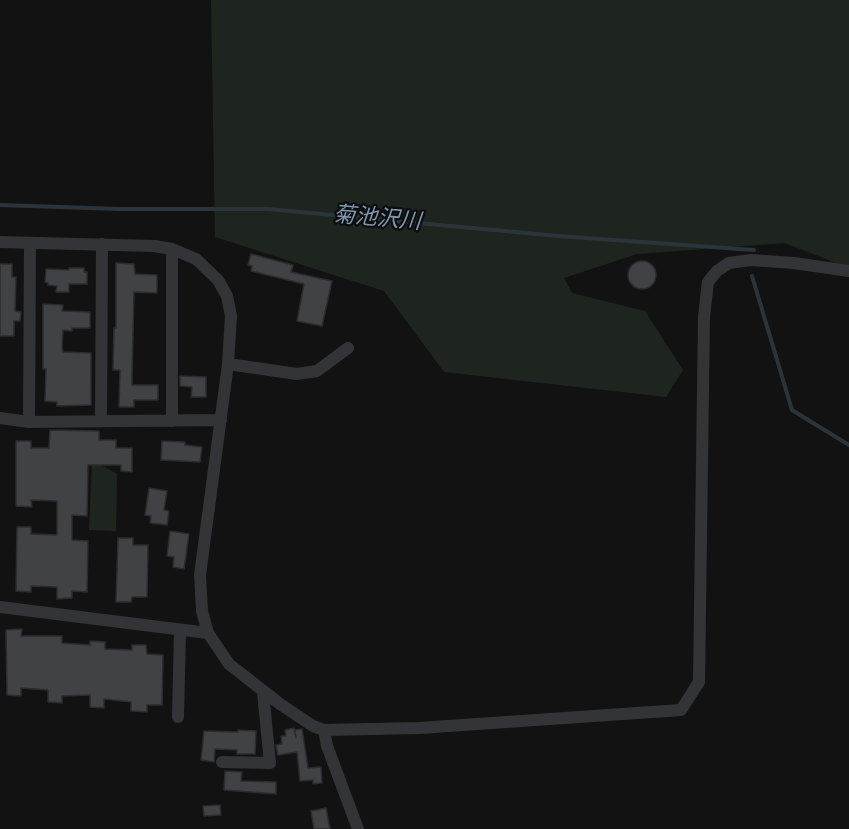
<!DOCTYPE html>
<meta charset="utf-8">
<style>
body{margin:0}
canvas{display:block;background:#121213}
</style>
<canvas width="849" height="829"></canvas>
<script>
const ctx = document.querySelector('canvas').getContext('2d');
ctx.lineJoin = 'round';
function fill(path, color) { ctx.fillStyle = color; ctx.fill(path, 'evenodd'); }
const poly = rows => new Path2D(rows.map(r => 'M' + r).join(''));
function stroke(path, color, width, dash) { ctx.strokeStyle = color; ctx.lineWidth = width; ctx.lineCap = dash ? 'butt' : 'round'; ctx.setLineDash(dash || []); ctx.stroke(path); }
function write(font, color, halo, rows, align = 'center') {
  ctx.font = font + ' "DM Sans","Noto Sans JP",sans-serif'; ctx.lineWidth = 4.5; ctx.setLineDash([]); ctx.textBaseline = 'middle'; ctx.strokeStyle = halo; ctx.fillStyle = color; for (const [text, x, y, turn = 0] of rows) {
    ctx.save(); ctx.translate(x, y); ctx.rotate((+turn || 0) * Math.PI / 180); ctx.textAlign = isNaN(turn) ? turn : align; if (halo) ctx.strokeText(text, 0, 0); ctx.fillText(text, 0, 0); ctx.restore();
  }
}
const green = poly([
 [211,0,849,0,849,268,785,243,637,254,564,278,572,293,645,311,683,370,666,397,444,372,384,291,215,237],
 [92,460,117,474,116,531,89,530]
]);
const stream = poly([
 [0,205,119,209,268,209,558,236,754,250],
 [752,276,792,410,849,445]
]);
const building = poly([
 [251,254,293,265,291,272,332,281,322,326,297,321,304,284,251,271,252,266,248,265,251,254],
 '628 275a14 14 0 1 1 28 0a14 14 0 1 1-28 0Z',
 [116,263,134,264,135,274,157,275,157,293,134,292,132,376,132,385,158,385,158,400,134,400,134,407,119,407,120,370,113,370,114,328,116,328,116,263],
 [0,264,12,264,12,277,16,277,15,311,21,312,20,321,14,321,14,336,0,336,0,264],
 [69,268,84,268,84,272,87,272,87,284,69,284,69,292,56,292,57,286,48,285,48,283,45,282,46,269,69,270,69,268],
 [43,304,63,305,62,311,90,312,90,328,72,328,72,331,63,330,62,348,63,352,91,353,91,405,57,406,57,402,45,401,46,369,43,369,43,304],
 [180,376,206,377,206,397,191,397,192,387,180,386,180,376],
 [50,430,99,431,99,440,116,440,116,448,132,448,132,472,121,471,121,465,88,465,87,516,72,515,72,540,88,541,87,592,72,591,72,598,57,599,57,587,31,586,31,592,16,591,17,527,31,527,31,534,57,535,57,501,31,500,32,507,16,506,16,441,31,441,31,448,49,448,50,430],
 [162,441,185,442,185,445,202,447,200,462,161,460,162,441],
 [149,488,167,491,164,510,169,511,167,525,150,523,151,516,145,515,149,488],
 [170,531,189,534,184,569,173,567,174,557,167,556,170,531],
 [118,538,133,538,133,545,148,545,147,597,132,597,131,602,116,602,118,538],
 [22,629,21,636,62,636,62,643,90,645,90,641,105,642,105,649,132,650,132,645,146,645,147,654,163,655,162,705,147,705,147,712,131,711,131,702,104,699,104,708,90,707,90,695,62,696,62,703,48,702,48,690,21,688,21,696,7,695,6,630,22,629],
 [294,728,296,738,295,730,302,729,308,768,321,767,322,783,313,784,313,780,300,781,297,752,278,755,276,745,282,744,281,736,286,736,285,730,294,728],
 [238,730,256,731,255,754,237,754,237,750,215,749,214,762,201,760,204,731,238,732,238,730],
 [225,771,242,772,241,781,276,782,276,794,224,790,225,771],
 [220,805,221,815,204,816,203,806,220,805],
 [326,808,330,829,314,829,311,811,326,808]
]);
const minor = poly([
 [0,242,154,246,172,249,196,259,218,280,227,296,231,316,228,364,200,575,202,611,208,633,229,664,280,704,313,726,324,730,419,728,681,710,699,682,704,316,708,282,717,271,729,263,751,260,794,263,849,271],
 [228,364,297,374,317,371,348,348],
 [0,418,29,422,221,420],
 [101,421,102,244],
 [172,421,172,249],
 [29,422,30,243],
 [0,607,208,633],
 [178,717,180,630],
 [324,730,327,746,358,829],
 [222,762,270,763,263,692]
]);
const waterNames = [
 ["菊池沢川",377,219,5]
];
fill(green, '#1e251f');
stroke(stream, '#2c343b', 4);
fill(building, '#414246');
stroke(building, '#2c2c2f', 1.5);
stroke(minor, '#333438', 12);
write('italic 22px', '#7d97ac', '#0d0d0e', waterNames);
</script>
